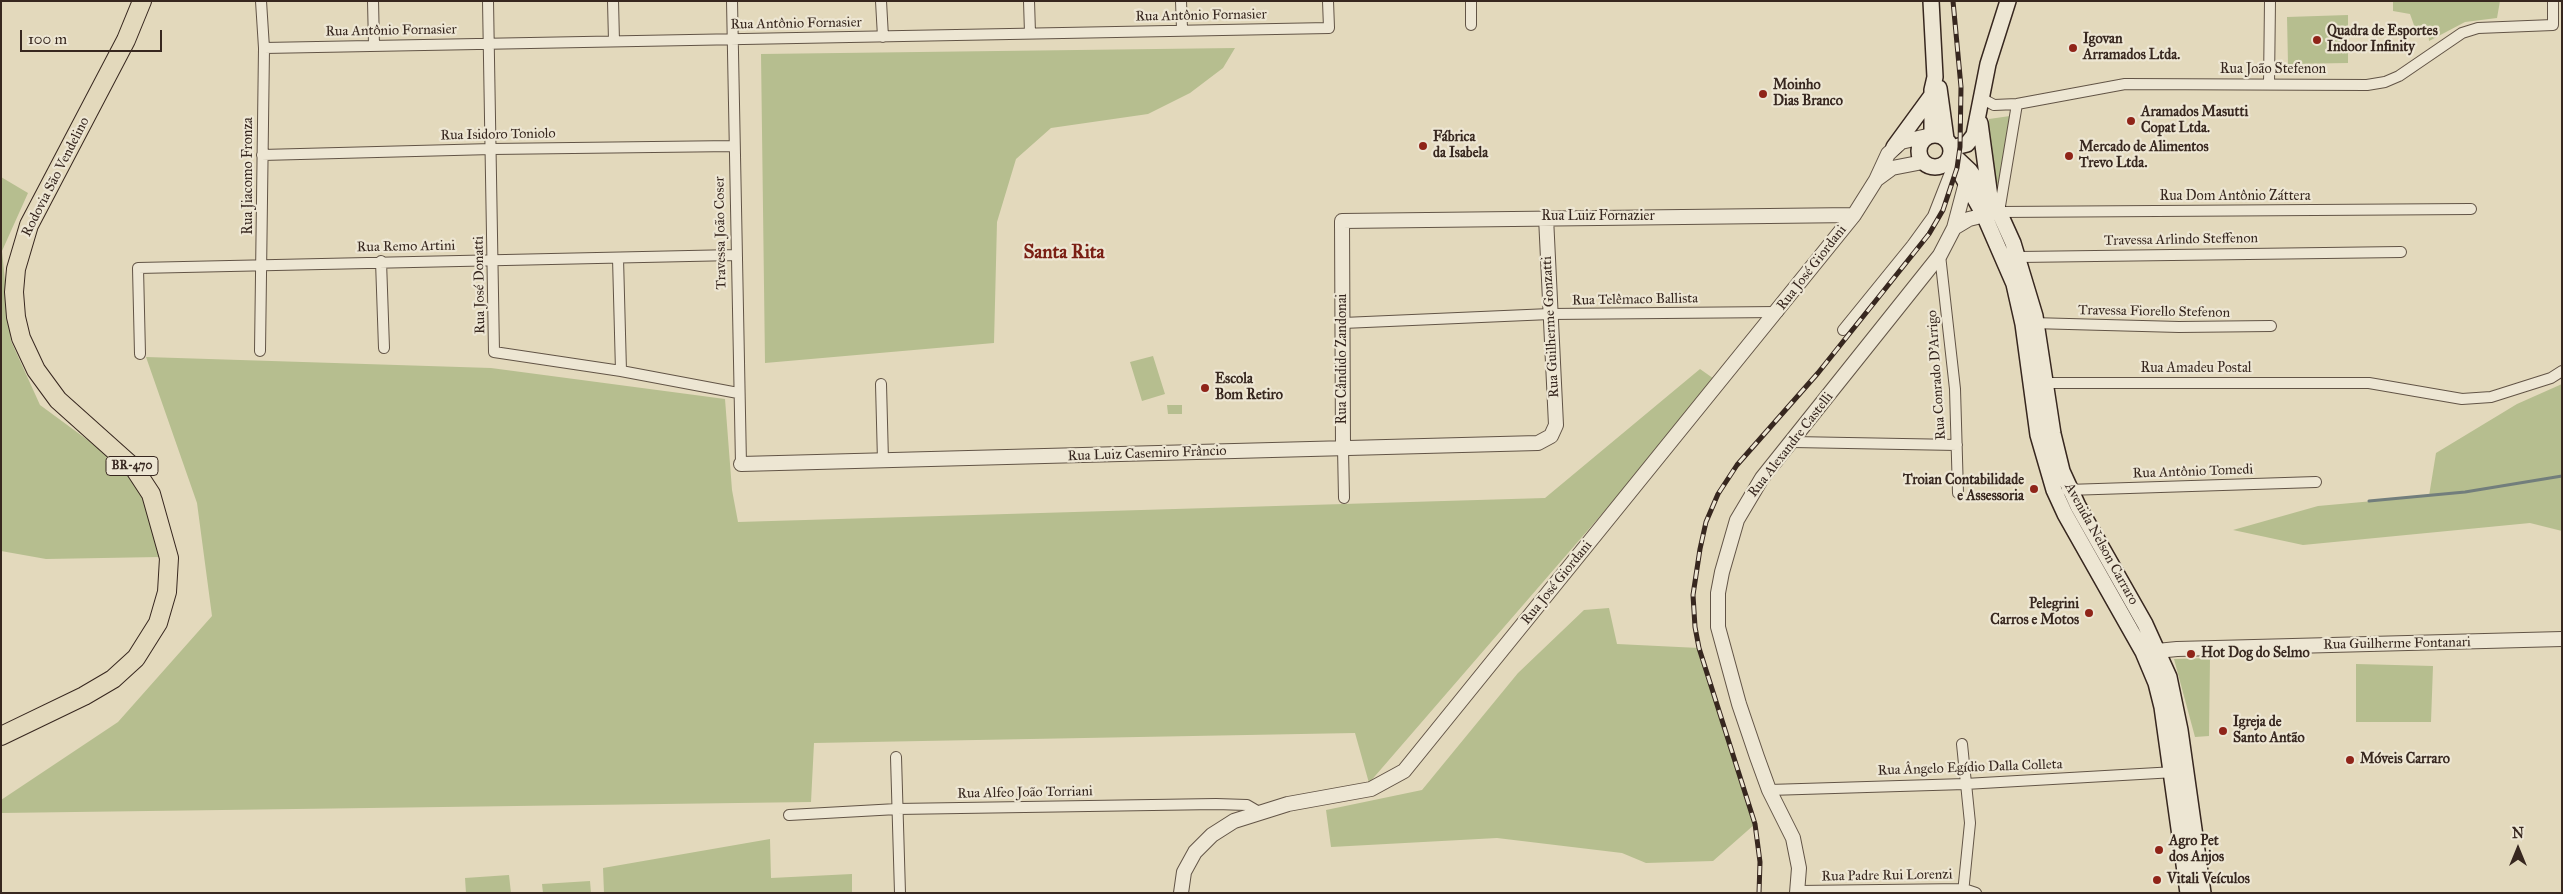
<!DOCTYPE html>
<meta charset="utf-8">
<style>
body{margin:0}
#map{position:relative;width:2563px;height:894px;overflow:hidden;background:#e3d9bc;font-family:"IM FELL Great Primer",serif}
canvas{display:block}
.frame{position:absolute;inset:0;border:2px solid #37271f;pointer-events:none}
.north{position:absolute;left:2493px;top:824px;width:50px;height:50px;-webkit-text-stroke:4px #ede6d3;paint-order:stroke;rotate:0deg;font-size:14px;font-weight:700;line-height:20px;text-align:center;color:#37271f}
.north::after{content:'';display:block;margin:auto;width:18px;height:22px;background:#37271f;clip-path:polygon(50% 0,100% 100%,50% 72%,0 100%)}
.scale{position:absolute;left:20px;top:30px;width:142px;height:22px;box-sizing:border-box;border:2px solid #37271f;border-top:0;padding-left:6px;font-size:15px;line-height:18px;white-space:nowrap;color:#37271f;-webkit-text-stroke:4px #ede6d3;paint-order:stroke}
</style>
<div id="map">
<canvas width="2563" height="894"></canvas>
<div class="frame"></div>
<div class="north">N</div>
<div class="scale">100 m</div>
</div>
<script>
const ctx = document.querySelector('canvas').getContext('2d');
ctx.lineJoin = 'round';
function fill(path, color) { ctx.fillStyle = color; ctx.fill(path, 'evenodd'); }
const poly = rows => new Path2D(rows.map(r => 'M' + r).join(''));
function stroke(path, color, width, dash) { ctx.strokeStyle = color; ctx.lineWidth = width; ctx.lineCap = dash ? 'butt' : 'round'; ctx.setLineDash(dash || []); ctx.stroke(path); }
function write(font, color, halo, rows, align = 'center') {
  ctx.font = font + ' "IM FELL Great Primer",serif'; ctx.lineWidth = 4.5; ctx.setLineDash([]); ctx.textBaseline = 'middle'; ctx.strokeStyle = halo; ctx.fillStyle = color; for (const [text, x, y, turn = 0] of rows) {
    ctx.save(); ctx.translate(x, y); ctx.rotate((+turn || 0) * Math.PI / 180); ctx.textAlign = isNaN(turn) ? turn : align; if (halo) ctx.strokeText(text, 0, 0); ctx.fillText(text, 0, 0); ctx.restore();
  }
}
const green = poly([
 [2393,1,2500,1,2497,18,2465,22,2429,41,2428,29,2415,28,2410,14,2393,11],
 [2348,15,2348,63,2288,64,2287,17],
 [1235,48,1223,68,1190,93,1148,114,1051,128,1016,159,997,222,994,343,765,363,761,54],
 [2010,116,2000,189,1989,165,1989,119],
 [1,177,28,193,2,251,11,341,40,405,123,466,150,506,159,557,46,559,1,551],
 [1153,356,1165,394,1142,401,1130,362],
 [146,357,491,368,725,399,732,490,738,522,1545,498,1700,369,1717,381,1369,783,1355,733,814,743,811,802,1,813,1,800,118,722,212,616,197,503],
 [2562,384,2562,531,2530,523,2303,545,2233,530,2318,506,2429,496,2436,453,2517,404],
 [1167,405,1182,405,1182,414,1168,414],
 [1609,608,1617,644,1699,648,1755,824,1713,861,1646,863,1622,853,1497,838,1331,847,1326,810,1422,790,1518,673,1584,610],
 [2210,658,2209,736,2195,737,2174,659],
 [2356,664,2433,666,2431,722,2356,722],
 [770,839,771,878,852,874,852,893,604,893,603,868],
 [509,875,511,893,466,893,465,878],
 [590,881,591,893,543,893,542,884]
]);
const stream = poly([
 [2369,501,2465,492,2562,476]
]);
const minor = poly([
 [373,1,374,45],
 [488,1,494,352,621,371,738,393],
 [613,1,614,41],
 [732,1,741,464],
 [881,1,883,37],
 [1029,1,1030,33],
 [1181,1,1182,29],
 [1471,1,1471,25],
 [264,48,1329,28,1328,1],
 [2269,84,2270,1],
 [1981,98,1994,105,2017,104,2125,84,2367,85,2385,82,2399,76,2462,33,2478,28,2553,25,2553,1],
 [2017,104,1999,212,2471,209],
 [262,155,492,149,734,146],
 [1940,255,1955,389,1958,493],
 [2019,257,2401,252],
 [618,258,621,371],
 [381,261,384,348],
 [1343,323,1550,314,1778,312],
 [2032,323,2179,327,2271,326],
 [1843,330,1912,245,1933,216,1953,165],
 [260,351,264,48,261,1],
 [140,354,138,268,735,255],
 [2041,383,2369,383,2462,399,2491,397,2551,378,2562,371],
 [881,384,883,461],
 [1793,442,1957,445],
 [1343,448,1344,498],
 [2067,490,2316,482],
 [1962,744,1970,823,1963,893],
 [896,757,900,893],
 [1769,790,1965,784,2175,772],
 [789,815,897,809,1216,804,1247,805,1259,812],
 [1798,891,1964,889,1976,893]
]);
const tertiary = poly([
 [1877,179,1892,168,1923,162],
 [1954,228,1969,219,1993,213],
 [1343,448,1342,221,1854,215],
 [741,464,1538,443,1551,436,1556,425,1546,217],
 [2147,652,2177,649,2562,639],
 [1181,893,1184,872,1195,852,1212,835,1234,821,1288,804,1371,789,1404,771,1854,215,1876,180,1888,154,1901,142,1927,136],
 [1797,893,1799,868,1793,838,1769,790,1757,757,1739,704,1718,627,1718,593,1722,572,1737,520,1762,478,1940,255,1954,228,1968,175]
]);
const secondary = poly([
 [1931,1,1935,77,1932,90,1932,134],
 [1939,88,1946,139],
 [1980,123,1990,197],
 '1919 151a16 16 0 1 1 32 0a16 16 0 1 1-32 0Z',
 [1894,147,1932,95],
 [1951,148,1967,144,1974,135,1988,64,2008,1],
 [1951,153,1970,171,1999,212,2013,243,2035,316,2053,434,2062,471,2078,506,2145,624,2169,677,2180,730,2203,893],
 [1961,174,1984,215,2014,284,2023,324,2038,435,2054,490,2065,514,2143,652,2156,683,2162,707,2188,893]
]);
const trunk = poly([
 [1,736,84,696,113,679,136,658,158,623,167,592,169,558,151,494,134,468,58,400,36,370,21,338,16,317,14,292,16,269,29,225,126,40,142,1]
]);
const rail = poly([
 [1759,893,1760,862,1755,824,1699,648,1695,627,1693,595,1700,549,1706,522,1718,494,1737,465,1818,373,1929,234,1943,210,1957,168,1960,147,1961,87,1953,1]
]);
const markers = [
 [2317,40,5,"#8f2418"],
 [2073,48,5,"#8f2418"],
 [1763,94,5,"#8f2418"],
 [2131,121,5,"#8f2418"],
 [1423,146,5,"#8f2418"],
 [2069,156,5,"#8f2418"],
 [1205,388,5,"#8f2418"],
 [2034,489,5,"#8f2418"],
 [2089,613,5,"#8f2418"],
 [2191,654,5,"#8f2418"],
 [2223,731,5,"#8f2418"],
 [2350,760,5,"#8f2418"],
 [2159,850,5,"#8f2418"],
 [2157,880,5,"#8f2418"]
];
const shields = [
 [132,466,52]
];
const shieldNames = [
 ["BR-470",132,466]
];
const streetNames = [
 ["Rua Antônio Fornasier",1201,16,-1],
 ["Rua Antônio Fornasier",796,24,-1],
 ["Rua Antônio Fornasier",391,31,-1],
 ["Rua João Stefenon",2273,70],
 ["Rua Isidoro Toniolo",498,135,-1],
 ["Rua Jiacomo Fronza",249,176,-90],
 ["Rodovia São Vendelino",56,177,-63],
 ["Rua Dom Antônio Záttera",2235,197],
 ["Rua Luiz Fornazier",1598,217],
 ["Travessa João Coser",721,233,-91],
 ["Travessa Arlindo Steffenon",2181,240,-1],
 ["Rua Remo Artini",406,247,-1],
 ["Rua José Giordani",1812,268,-52],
 ["Rua José Donatti",480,285,-91],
 ["Rua Telêmaco Ballista",1635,300,-1],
 ["Travessa Fiorello Stefenon",2154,312,1],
 ["Rua Guilherme Gonzatti",1551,327,-93],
 ["Rua Cândido Zandonai",1343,359,-90],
 ["Rua Amadeu Postal",2196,369],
 ["Rua Conrado D'Arrigo",1937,375,-94],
 ["Rua Alexandre Castelli",1791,445,-52],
 ["Rua Luiz Casemiro Frâncio",1147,454,-2],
 ["Rua Antônio Tomedi",2193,472,-2],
 ["Avenida Nelson Carraro",2101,544,61],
 ["Rua José Giordani",1557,583,-51],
 ["Rua Guilherme Fontanari",2397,644,-1],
 ["Rua Ângelo Egídio Dalla Colleta",1970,768,-2],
 ["Rua Alfeo João Torriani",1025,793,-1],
 ["Rua Padre Rui Lorenzi",1887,876,-1]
];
const poiNames = [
 ["Quadra de Esportes",2327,32],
 ["Indoor Infinity",2327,48],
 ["Igovan",2083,40],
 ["Arramados Ltda.",2083,56],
 ["Moinho",1773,86],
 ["Dias Branco",1773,102],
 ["Aramados Masutti",2141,113],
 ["Copat Ltda.",2141,129],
 ["Fábrica",1433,138],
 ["da Isabela",1433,154],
 ["Mercado de Alimentos",2079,148],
 ["Trevo Ltda.",2079,164],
 ["Escola",1215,380],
 ["Bom Retiro",1215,396],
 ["Troian Contabilidade",2024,481,"right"],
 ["e Assessoria",2024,497,"right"],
 ["Pelegrini",2079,605,"right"],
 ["Carros e Motos",2079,621,"right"],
 ["Hot Dog do Selmo",2201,654],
 ["Igreja de",2233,723],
 ["Santo Antão",2233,739],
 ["Móveis Carraro",2360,760],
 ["Agro Pet",2169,842],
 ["dos Anjos",2169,858],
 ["Vitali Veículos",2167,880]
];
const districtNames = [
 ["Santa Rita",1064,253]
];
fill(green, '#b6be8f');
stroke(stream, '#727e7c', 3);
stroke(minor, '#625446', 12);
stroke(tertiary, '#625446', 16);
stroke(secondary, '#37271f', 18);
stroke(trunk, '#37271f', 20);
stroke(minor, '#ede6d3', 10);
stroke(tertiary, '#ede6d3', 14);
stroke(secondary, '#ede6d3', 15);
stroke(trunk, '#e3d9bc', 18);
stroke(rail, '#37271f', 5);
stroke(rail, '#ede6d3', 3, [9]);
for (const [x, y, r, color] of markers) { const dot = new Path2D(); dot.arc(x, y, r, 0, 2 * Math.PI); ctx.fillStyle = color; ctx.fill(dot); stroke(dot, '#ede6d3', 2); }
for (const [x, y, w] of shields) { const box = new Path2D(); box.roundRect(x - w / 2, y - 9.5, w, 19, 4); ctx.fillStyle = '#ede6d3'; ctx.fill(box); stroke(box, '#37271f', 1); }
write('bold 12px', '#37271f', null, shieldNames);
write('14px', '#37271f', '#ede6d3', streetNames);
write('bold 14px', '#37271f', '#ede6d3', poiNames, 'left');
write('bold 19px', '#7a1f14', '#ede6d3', districtNames);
</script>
